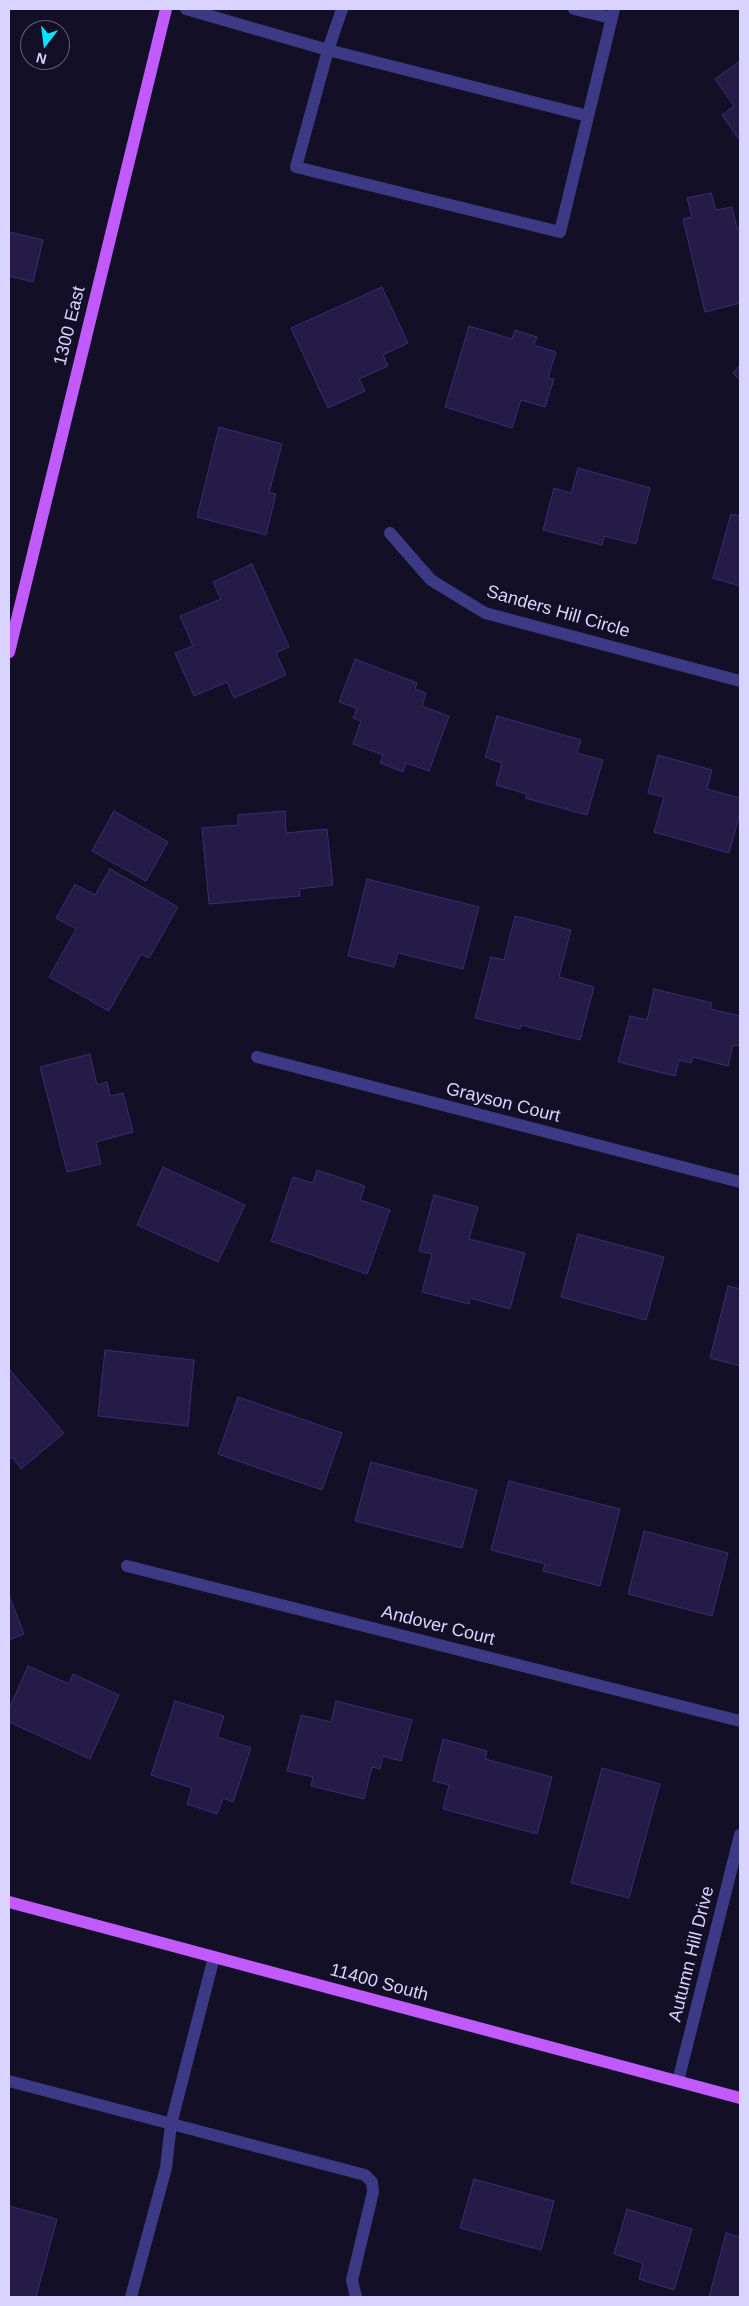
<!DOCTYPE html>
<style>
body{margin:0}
#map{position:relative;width:749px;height:2306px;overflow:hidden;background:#130f26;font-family:Helvetica,sans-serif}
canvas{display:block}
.frame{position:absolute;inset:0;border:10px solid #d9d4ff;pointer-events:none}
.north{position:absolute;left:20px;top:20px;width:50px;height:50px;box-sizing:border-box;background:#130f26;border:1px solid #625e7d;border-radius:50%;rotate:195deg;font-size:14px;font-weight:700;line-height:20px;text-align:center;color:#d9d4ff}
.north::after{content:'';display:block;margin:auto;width:18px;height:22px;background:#00e5ff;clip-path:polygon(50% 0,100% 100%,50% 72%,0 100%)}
</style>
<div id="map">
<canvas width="749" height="2306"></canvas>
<div class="frame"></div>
<div class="north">N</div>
</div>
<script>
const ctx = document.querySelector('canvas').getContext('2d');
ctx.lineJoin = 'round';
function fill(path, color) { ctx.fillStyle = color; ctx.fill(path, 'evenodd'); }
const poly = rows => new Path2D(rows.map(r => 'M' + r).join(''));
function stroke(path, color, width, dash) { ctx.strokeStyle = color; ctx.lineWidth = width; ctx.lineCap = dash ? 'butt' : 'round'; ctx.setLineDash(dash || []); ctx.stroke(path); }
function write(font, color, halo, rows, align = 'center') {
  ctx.font = font + ' Helvetica,sans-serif'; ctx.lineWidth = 4; ctx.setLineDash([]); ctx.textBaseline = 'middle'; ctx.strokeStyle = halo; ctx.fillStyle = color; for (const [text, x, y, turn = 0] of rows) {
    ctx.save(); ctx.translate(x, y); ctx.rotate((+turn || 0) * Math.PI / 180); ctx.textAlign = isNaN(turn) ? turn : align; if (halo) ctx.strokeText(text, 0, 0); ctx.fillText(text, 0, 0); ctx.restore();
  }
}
const building = poly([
 [740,61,740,141,722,115,734,106,715,79,740,61],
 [711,193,716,210,732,207,737,228,740,227,740,303,705,312,683,219,692,217,687,198,711,193],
 [9,232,43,240,33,282,9,276,9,232],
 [382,287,408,343,383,355,388,366,359,379,365,391,328,408,291,328,382,287],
 [469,326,512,339,515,330,537,337,534,345,556,352,548,378,554,379,545,407,521,400,512,428,445,407,469,326],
 [740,365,740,380,733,373,740,365],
 [219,427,282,444,269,493,276,494,266,535,197,517,219,427],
 [578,468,650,488,636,544,604,536,602,545,543,530,554,488,571,493,578,468],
 [731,514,740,516,740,586,713,578,731,514],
 [252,564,289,647,276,653,286,675,234,698,227,682,194,696,175,653,193,646,180,616,221,599,213,582,252,564],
 [355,659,417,683,415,689,426,693,422,706,449,716,429,771,406,763,403,772,380,763,383,755,353,744,361,721,353,718,357,708,339,702,355,659],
 [497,716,581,740,577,753,603,760,587,815,525,798,527,794,496,785,502,763,485,757,497,716],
 [658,755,712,770,707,789,740,798,740,813,729,853,654,832,664,797,648,793,658,755],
 [114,811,168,842,146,881,92,851,114,811],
 [285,811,286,833,327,829,333,885,299,889,300,896,209,904,202,828,238,825,238,815,285,811],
 [110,869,178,907,149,958,141,954,109,1011,49,977,76,929,56,918,75,884,95,895,110,869],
 [367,879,479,907,463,969,398,953,394,967,348,956,367,879],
 [515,916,571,930,559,977,594,987,580,1040,521,1025,520,1029,475,1018,491,957,504,960,515,916],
 [654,989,712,1003,710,1009,740,1016,740,1046,733,1045,728,1066,693,1057,691,1063,679,1060,675,1076,618,1062,630,1016,647,1020,654,989],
 [90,1054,97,1085,107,1082,110,1096,123,1093,133,1132,96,1142,101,1164,67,1172,40,1067,90,1054],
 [163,1167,245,1205,218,1262,137,1225,163,1167],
 [317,1170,365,1186,360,1200,390,1210,367,1274,271,1241,293,1177,313,1183,317,1170],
 [434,1195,478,1207,469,1239,525,1253,510,1309,470,1298,469,1304,422,1292,432,1254,419,1251,434,1195],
 [578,1234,664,1257,646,1320,561,1297,578,1234],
 [728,1286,740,1289,740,1366,710,1358,728,1286],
 [105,1350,194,1360,188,1426,98,1416,105,1350],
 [9,1369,64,1433,21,1469,12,1457,9,1460,9,1369],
 [238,1397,342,1433,322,1490,218,1454,238,1397],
 [371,1462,477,1490,462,1548,355,1521,371,1462],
 [509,1481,620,1509,600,1586,543,1571,545,1564,491,1550,509,1481],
 [644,1531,728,1553,712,1616,628,1594,644,1531],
 [9,1595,24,1634,9,1640,9,1595],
 [28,1666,69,1684,73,1674,119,1695,90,1759,9,1722,9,1709,28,1666],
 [175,1701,224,1716,217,1737,251,1748,233,1802,223,1798,217,1814,187,1804,192,1788,151,1775,175,1701],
 [336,1701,412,1720,401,1761,383,1756,380,1769,372,1767,364,1799,311,1786,313,1777,287,1771,301,1715,331,1722,336,1701],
 [443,1739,487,1751,485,1759,552,1777,537,1834,443,1809,449,1785,433,1781,443,1739],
 [602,1768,660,1784,629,1898,571,1883,602,1768],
 [474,2179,554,2201,541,2250,460,2228,474,2179],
 [9,2206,57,2219,36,2297,9,2297,9,2206],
 [627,2209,692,2229,674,2290,639,2279,643,2263,614,2254,627,2209],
 [726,2233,740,2237,740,2297,709,2297,726,2233]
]);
const service = poly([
 [186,9,328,50,296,167,560,232,614,9],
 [342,9,328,50,588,116],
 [574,9,611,18],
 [9,2081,365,2175,372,2182,373,2192,352,2280,356,2297],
 [131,2297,166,2168,171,2124,214,1957]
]);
const minor = poly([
 [390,533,431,580,485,613,740,681],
 [257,1057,740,1182],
 [127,1566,740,1721],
 [678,2081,740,1835]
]);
const primary = poly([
 [9,652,166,9],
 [9,1902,740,2098]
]);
const streetNames = [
 ["1300 East",70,326,-76],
 ["Sanders Hill Circle",558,612,16],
 ["Grayson Court",503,1103,14],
 ["Andover Court",438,1626,14],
 ["Autumn Hill Drive",692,1954,-76],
 ["11400 South",379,1983,15]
];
fill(building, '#241b47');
stroke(building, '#3b2d73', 1);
stroke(service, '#3d3a85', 12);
stroke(minor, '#3d3a85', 12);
stroke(primary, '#c25bff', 12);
write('18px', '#d9d4ff', '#130f26', streetNames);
</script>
